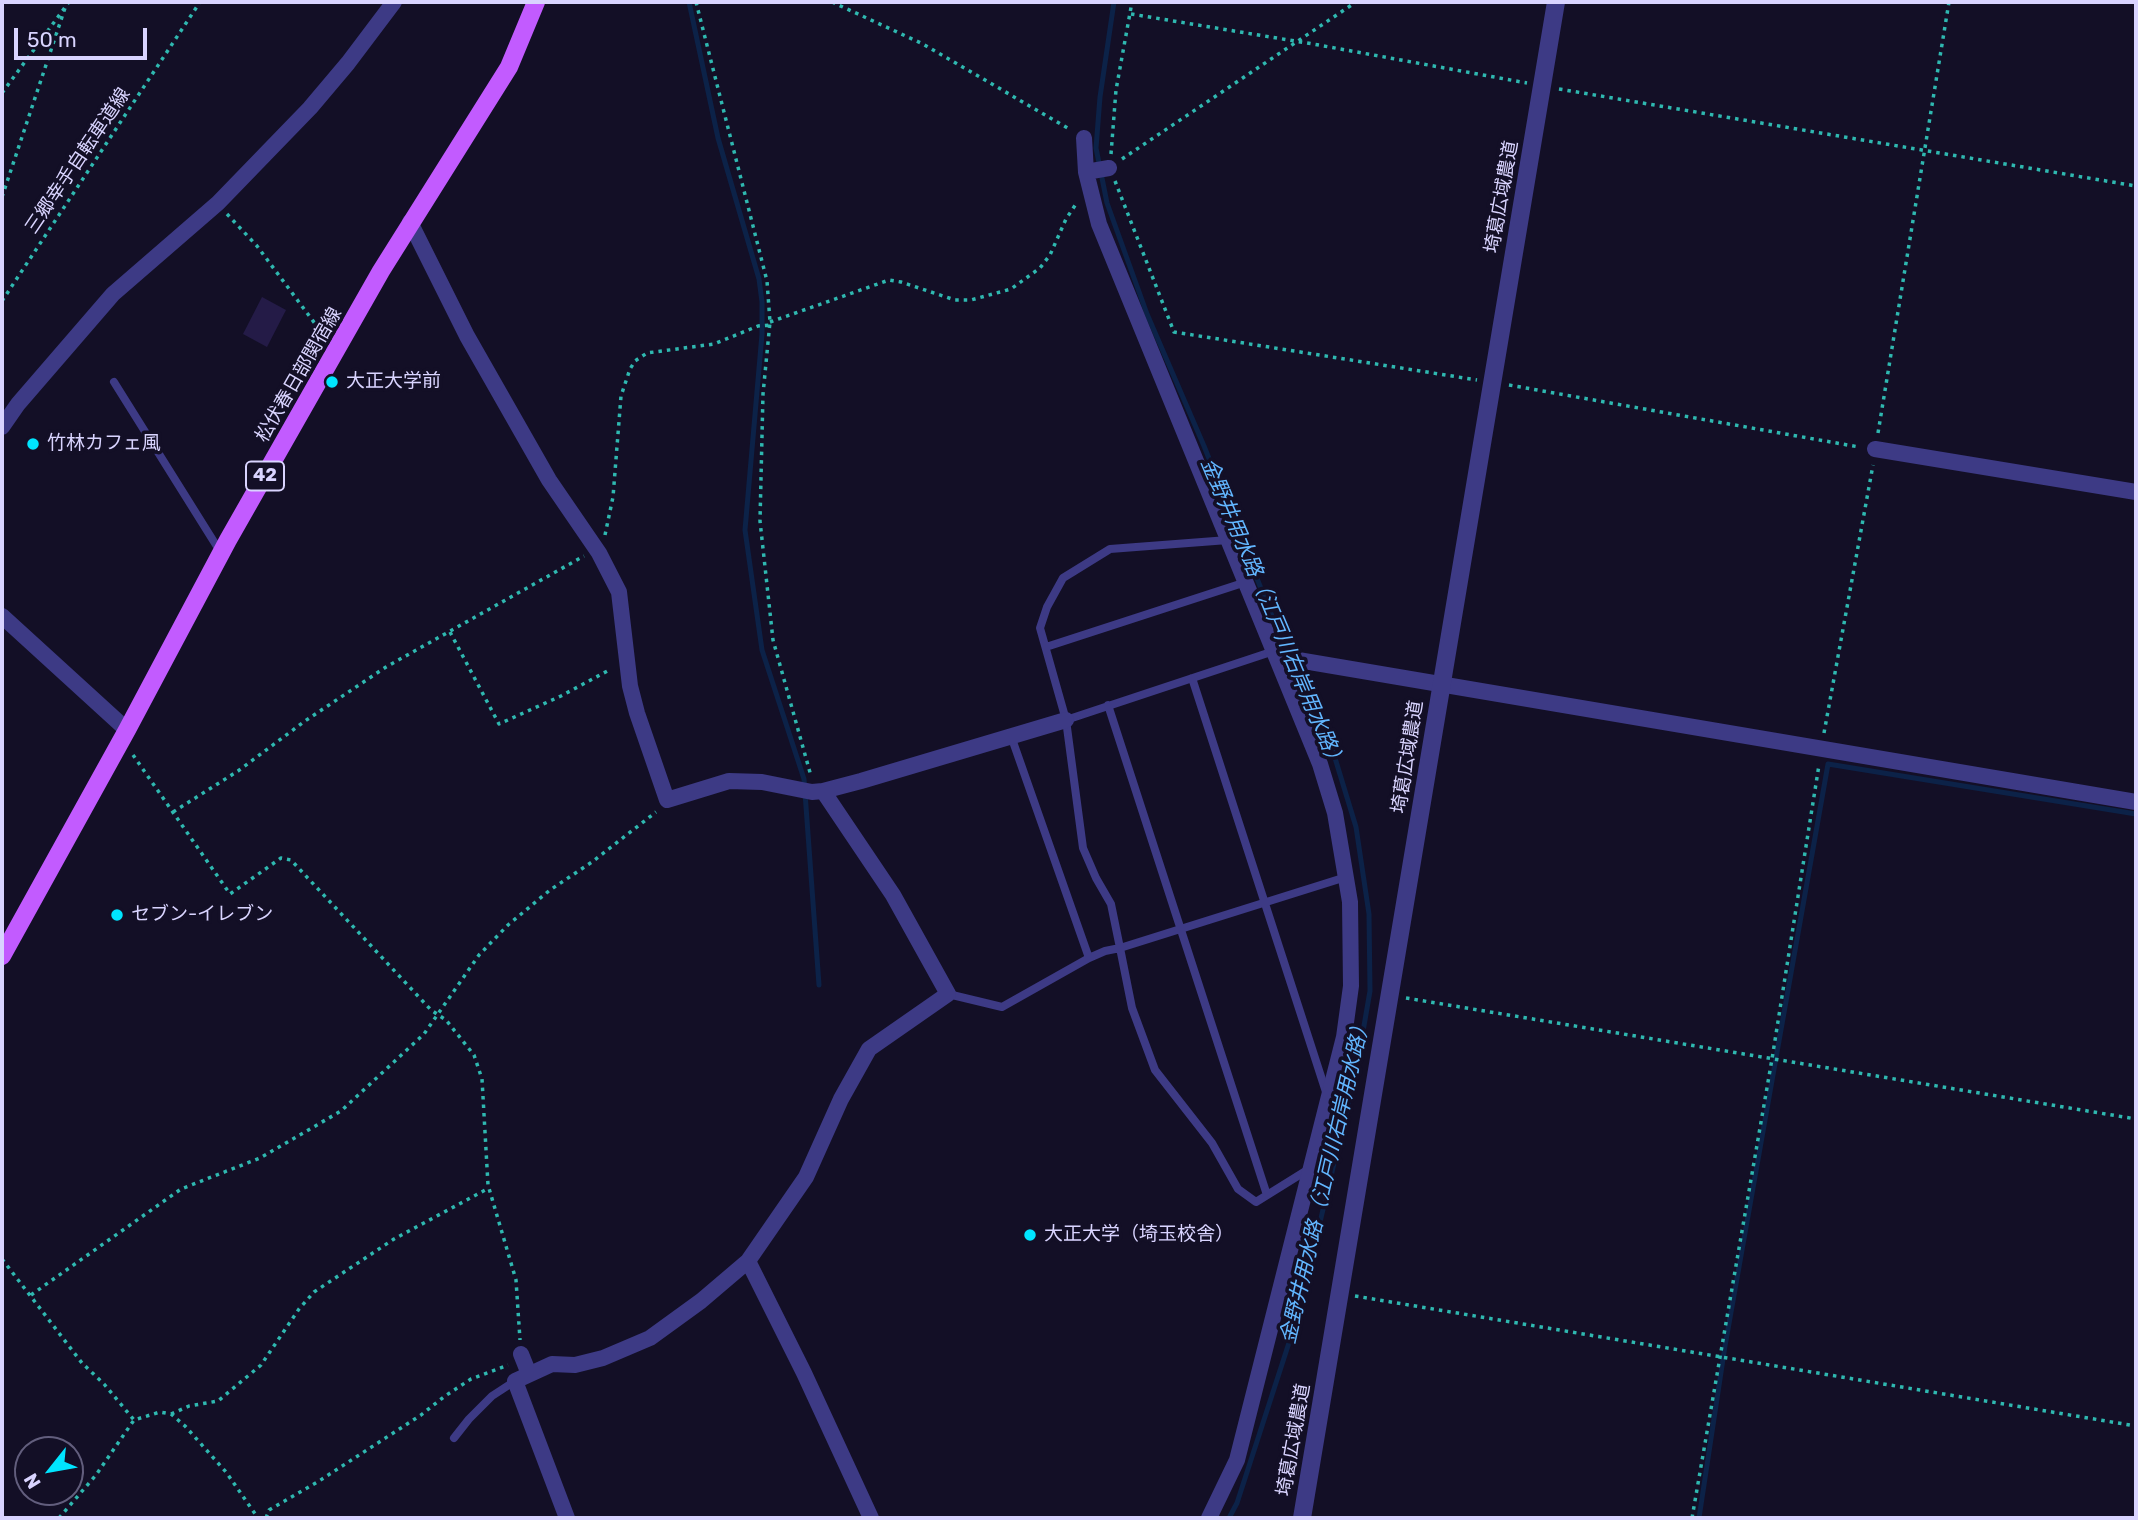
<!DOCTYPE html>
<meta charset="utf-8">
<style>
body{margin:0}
#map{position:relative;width:2138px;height:1520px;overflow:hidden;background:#130f26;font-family:Rubik,sans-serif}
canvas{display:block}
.frame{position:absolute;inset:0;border:4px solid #d9d4ff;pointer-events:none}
.north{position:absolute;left:14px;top:1436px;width:70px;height:70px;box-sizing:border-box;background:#130f26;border:2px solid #625e7d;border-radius:50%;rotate:239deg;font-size:19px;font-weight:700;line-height:28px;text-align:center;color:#d9d4ff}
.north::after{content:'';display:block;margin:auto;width:24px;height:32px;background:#00e5ff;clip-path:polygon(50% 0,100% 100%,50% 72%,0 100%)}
.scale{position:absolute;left:14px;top:28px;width:133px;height:32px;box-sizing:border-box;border:4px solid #d9d4ff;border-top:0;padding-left:9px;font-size:21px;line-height:24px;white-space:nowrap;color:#d9d4ff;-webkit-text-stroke:5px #130f26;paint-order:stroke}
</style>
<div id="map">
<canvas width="2138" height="1520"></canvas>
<div class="frame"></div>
<div class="north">N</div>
<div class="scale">50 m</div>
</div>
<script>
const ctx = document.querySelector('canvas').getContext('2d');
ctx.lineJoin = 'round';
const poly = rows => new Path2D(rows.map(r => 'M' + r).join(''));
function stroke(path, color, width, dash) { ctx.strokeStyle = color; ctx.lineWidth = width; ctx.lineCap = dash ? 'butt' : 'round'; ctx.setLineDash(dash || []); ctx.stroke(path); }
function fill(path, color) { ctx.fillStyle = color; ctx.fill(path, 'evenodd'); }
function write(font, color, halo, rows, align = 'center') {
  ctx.font = font + ' Rubik,"Noto Sans JP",sans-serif'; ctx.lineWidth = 7; ctx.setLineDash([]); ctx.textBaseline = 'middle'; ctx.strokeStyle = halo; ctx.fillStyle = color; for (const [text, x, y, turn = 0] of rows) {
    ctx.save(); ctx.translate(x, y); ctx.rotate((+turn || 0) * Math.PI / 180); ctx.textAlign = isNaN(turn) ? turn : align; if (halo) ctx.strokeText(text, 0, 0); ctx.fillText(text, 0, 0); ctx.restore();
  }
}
const stream = poly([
 [689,2,718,138,759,279,762,302,762,334,745,530,762,650,804,779,819,985],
 [1114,2,1100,97,1096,148,1107,203,1147,314,1204,446,1274,621,1302,685,1328,735,1356,827,1369,914,1370,991,1356,1072,1297,1318,1237,1503,1229,1518],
 [1699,1518,1725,1346,1828,764,2136,814]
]);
const building = poly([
 [262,297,286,310,267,347,243,334]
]);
const path = poly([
 [696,2,767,281,770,322,763,394,760,521,773,640,811,776],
 [832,2,923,44,1071,130],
 [1131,14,1313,44,1527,83],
 [1559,89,2136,186],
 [2,93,69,2],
 [1111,154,1116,90,1132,2],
 [1122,159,1356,2],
 [1115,181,1174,332,1477,380],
 [2,197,65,8],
 [227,214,257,246,325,337],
 [2,301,200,2],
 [770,322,889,280,901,282,955,300,971,300,1011,289,1040,268,1050,255,1066,219,1076,204],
 [1509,385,1859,447],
 [1878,433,1949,2],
 [605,535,613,497,621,396,630,369,635,361,647,353,714,344,758,326,770,325],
 [450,632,499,724,561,696,611,669],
 [1824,733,1873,465],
 [133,755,230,894,281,858,291,860,431,1010,446,1020,474,1055,482,1079,488,1185,516,1280,520,1340],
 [173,812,238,771,305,721,386,667,584,556],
 [1406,998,2136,1119],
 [2,1259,82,1363,104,1384,134,1420,160,1412,171,1414,185,1426,226,1472,258,1518],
 [31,1295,181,1189,260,1158,341,1111,424,1034,479,955,508,925,550,890,592,862,656,812],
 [1355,1296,2136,1426],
 [171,1414,189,1406,218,1401,261,1365,299,1309,314,1292,394,1239,489,1188],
 [59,1518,96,1475,134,1420],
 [266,1518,269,1510,319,1481,421,1415,445,1396,471,1379,508,1365],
 [1692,1518,1772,1059,1819,765]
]);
const service = poly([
 [114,382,221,553],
 [1228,540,1110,549,1063,578,1047,607,1040,628,1066,720,1083,848,1096,878,1111,904,1120,948,1346,877],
 [1046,647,1246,582],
 [1192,678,1327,1095],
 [1108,705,1267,1195],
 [1066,720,1274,651],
 [1011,736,1089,958],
 [948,994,1002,1007,1089,958,1105,951,1120,948,1132,1008,1155,1070,1212,1143,1238,1189,1256,1202,1309,1169],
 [454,1438,469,1419,492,1396,515,1381]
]);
const minor = poly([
 [1084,138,1086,172,1099,224,1320,764,1335,813,1350,902,1351,986,1344,1037,1237,1460,1209,1518],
 [1086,172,1109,168],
 [410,222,467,336,549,480,599,553,619,592,630,686,637,713,667,800,729,781,762,782,812,792,823,791,861,781,1066,720],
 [2,427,18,404,113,294,218,203,310,108,348,63,394,2],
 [1875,449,2136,492],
 [2,616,127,730],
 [1280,666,1298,660,2136,802],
 [748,1261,804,1373,871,1518],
 [521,1354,529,1374],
 [567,1518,515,1381,552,1364,575,1365,603,1358,650,1338,701,1301,748,1261,806,1177,841,1099,869,1049,948,994,893,895,823,791]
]);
const tertiary = poly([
 [1302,1518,1556,2]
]);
const primary = poly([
 [2,956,127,730,228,540,381,271,509,67,536,2]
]);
const markers = [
 [332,382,7,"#00e5ff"],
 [33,444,7,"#00e5ff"],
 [117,915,7,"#00e5ff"],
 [1030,1235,7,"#00e5ff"]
];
const shields = [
 [265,476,38]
];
const shieldNames = [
 ["42",265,476]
];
const streetNames = [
 ["三郷幸手自転車道線",78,161,-56],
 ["埼葛広域農道",1502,197,-80],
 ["松伏春日部関宿線",299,375,-60],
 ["埼葛広域農道",1408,757,-81],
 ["埼葛広域農道",1294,1440,-80]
];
const poiNames = [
 ["大正大学前",346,382],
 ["竹林カフェ風",47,444],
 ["セブン-イレブン",131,915],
 ["大正大学（埼玉校舎）",1044,1235]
];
const waterNames = [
 ["金野井用水路（江戸川右岸用水路）",1272,614,67],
 ["金野井用水路（江戸川右岸用水路）",1326,1180,-77]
];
stroke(stream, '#0c2248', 5);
fill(building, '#241b47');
stroke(path, '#2fb8b0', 3.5, [3.5, 5]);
stroke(service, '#3d3a85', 8);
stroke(minor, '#3d3a85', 16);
stroke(tertiary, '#3d3a85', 18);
stroke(primary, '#c25bff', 18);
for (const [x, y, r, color] of markers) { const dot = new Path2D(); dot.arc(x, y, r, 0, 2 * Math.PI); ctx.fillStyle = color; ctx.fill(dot); stroke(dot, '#130f26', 2.5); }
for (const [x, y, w] of shields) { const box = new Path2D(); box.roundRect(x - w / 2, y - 14.5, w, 29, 5); ctx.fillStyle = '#130f26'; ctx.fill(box); stroke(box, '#d9d4ff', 2); }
write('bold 18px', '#d9d4ff', null, shieldNames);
write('19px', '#d9d4ff', '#130f26', streetNames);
write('19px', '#d9d4ff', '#130f26', poiNames, 'left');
write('italic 21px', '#62b6ff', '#130f26', waterNames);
</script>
